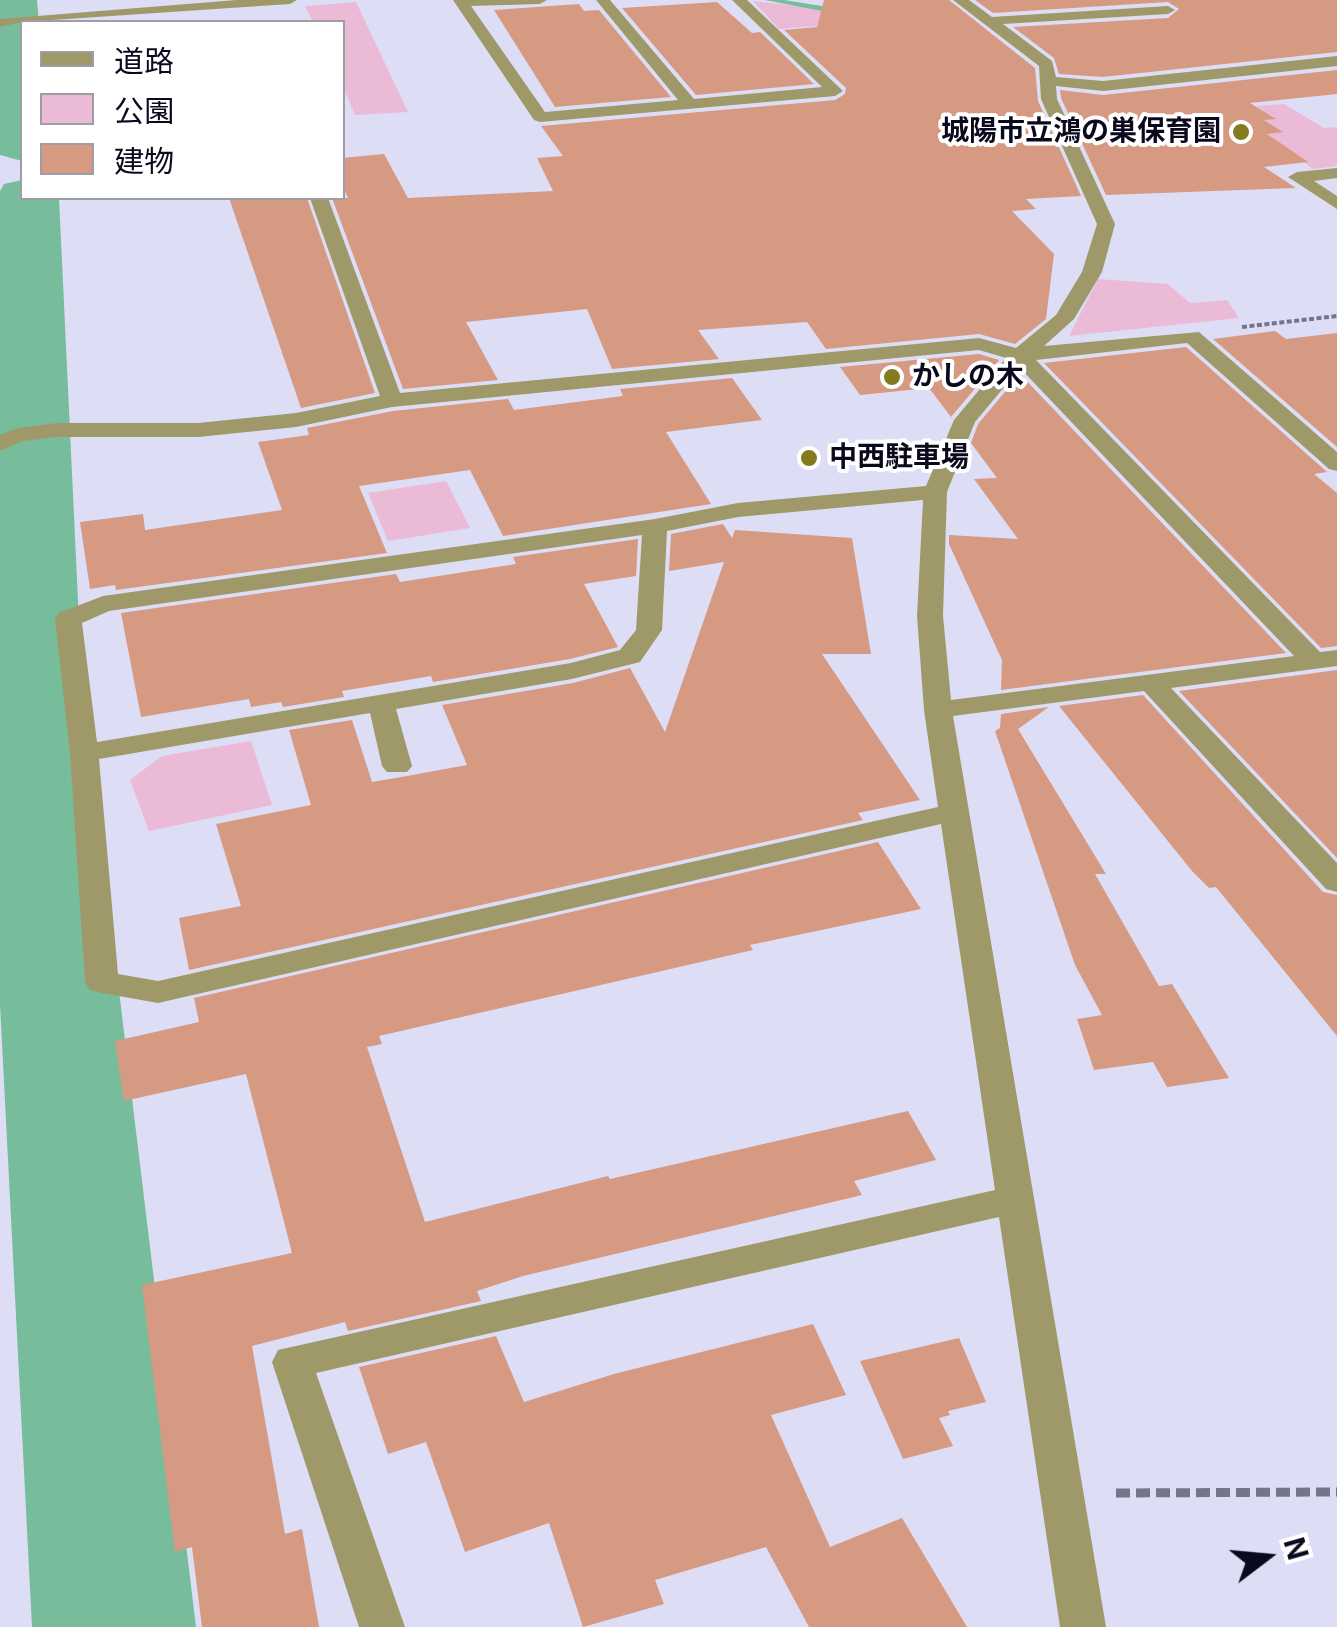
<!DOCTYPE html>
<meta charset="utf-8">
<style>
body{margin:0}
#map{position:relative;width:1337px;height:1627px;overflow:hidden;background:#dddef6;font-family:Inter,"Noto Sans JP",sans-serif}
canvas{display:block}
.legend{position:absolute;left:20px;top:20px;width:325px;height:180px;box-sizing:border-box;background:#fff;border:2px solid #9d9da5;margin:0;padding:12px 18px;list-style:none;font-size:30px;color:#0a091d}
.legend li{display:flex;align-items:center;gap:20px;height:50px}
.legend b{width:50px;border:2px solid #9d9da5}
.north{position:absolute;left:1217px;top:1507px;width:100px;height:100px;-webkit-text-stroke:8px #fff;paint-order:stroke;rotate:74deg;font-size:28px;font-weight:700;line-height:40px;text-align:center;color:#0a091d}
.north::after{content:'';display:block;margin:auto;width:35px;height:45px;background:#0a091d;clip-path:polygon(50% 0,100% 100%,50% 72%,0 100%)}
</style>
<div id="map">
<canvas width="1337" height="1627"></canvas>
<ul class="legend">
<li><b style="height:12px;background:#9f9969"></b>道路</li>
<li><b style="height:28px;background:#eabad7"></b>公園</li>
<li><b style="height:28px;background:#d69982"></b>建物</li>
</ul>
<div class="north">N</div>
</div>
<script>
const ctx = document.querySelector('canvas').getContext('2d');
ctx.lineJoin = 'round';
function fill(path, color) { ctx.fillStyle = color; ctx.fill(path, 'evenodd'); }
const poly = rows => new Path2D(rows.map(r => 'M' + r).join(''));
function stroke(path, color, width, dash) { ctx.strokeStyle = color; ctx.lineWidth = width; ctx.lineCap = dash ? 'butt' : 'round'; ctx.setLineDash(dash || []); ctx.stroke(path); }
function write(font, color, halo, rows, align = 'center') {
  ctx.font = font + ' Inter,"Noto Sans JP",sans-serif'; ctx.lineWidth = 8; ctx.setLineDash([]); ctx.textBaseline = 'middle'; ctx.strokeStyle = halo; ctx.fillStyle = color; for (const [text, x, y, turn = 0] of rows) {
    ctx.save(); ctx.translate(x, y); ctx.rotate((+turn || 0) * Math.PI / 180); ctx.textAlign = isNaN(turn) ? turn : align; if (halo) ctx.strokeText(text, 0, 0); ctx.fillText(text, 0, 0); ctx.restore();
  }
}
const green = poly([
 [753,1,825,9,841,24,779,29],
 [356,2,408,112,355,115,343,87,342,22,313,22,305,6],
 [1284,104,1324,128,1337,127,1337,166,1313,169,1267,134,1282,132,1264,120,1274,118,1256,106],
 [1098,279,1168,284,1190,303,1227,300,1239,318,1069,336],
 [446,481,470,528,388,541,368,493],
 [251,741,272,805,149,831,130,780,162,756]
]);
const stream = poly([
 [765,0,784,0,828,7,841,21,834,23,822,11,765,0]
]);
const river = poly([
 [0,0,37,0,39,22,22,22,22,161,0,155,0,0],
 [22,180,22,198,59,198,82,685,196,1627,32,1627,0,1004,0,191,4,184,22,180]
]);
const building = poly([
 [824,0,949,0,1035,68,1038,101,1081,196,1026,199,1036,209,1012,211,1054,254,1046,319,1015,344,979,334,826,349,807,322,698,330,719,359,612,369,587,309,466,322,498,380,403,389,332,198,348,198,342,185,342,158,384,154,408,198,553,191,537,158,563,156,541,126,835,100,845,94,846,88,784,30,817,27],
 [975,0,1337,0,1337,52,1103,77,1059,74,1054,58,1013,27,1168,18,1179,9,1168,2,993,13],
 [717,2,752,33,760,32,814,84,696,95,622,8],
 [579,4,584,11,599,10,671,97,555,107,494,10],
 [1337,70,1337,94,1250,103,1276,119,1264,120,1283,132,1267,134,1308,162,1264,167,1296,188,1106,195,1061,98,1060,90,1103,95],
 [229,198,307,198,375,393,301,408],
 [1275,331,1286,339,1337,333,1337,447,1213,339],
 [1186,347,1327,472,1314,474,1337,493,1337,646,1321,648,1044,363],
 [979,354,999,360,951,417,929,388,860,395,840,367],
 [1020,374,1286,653,1001,690,1002,660,949,544,949,535,1018,539,974,479,997,478,971,443,978,424],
 [732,378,762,420,666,432,711,504,503,536,470,470,359,486,387,553,116,590,115,585,90,589,80,522,143,514,145,530,282,510,258,442,309,435,307,428,393,411,508,399,514,410,623,396,620,389],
 [723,524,732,538,735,530,852,538,871,654,822,654,920,800,858,813,863,820,189,970,179,918,241,906,216,824,311,805,289,730,352,720,372,782,407,776,467,765,442,705,573,683,630,668,665,732,724,562,669,571,671,534],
 [638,539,636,576,584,584,618,647,570,659,433,682,431,676,342,691,344,697,283,707,281,702,251,707,249,699,141,717,121,613,396,574,400,582,516,564,513,557],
 [1337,670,1337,858,1179,691],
 [1143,695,1323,892,1337,895,1337,1036,1216,887,1209,888,1192,871,1059,706],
 [1049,707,1018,729,1106,874,1095,874,1159,986,1172,984,1229,1078,1167,1087,1153,1062,1094,1070,1077,1019,1102,1015,1075,965,995,731,1000,728,1001,714],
 [878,842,921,909,750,945,753,950,379,1036,382,1044,367,1047,425,1222,608,1176,610,1179,908,1111,936,1160,854,1181,862,1195,523,1276,477,1291,481,1301,348,1331,345,1322,252,1346,285,1534,302,1529,319,1627,202,1627,192,1547,175,1552,142,1285,292,1253,246,1074,124,1101,115,1041,199,1022,194,998],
 [813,1324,846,1395,771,1415,830,1547,902,1518,967,1627,809,1627,766,1547,655,1580,664,1604,583,1627,549,1523,465,1552,426,1442,388,1454,359,1367,496,1336,524,1402,614,1374],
 [959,1338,986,1402,948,1411,950,1415,939,1418,953,1446,903,1459,860,1361]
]);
const pathFar1 = poly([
 [1242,327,1337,316]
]);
const path = poly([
 [1116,1493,1337,1492]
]);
const street = poly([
 [237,0,297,0,290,4,22,22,0,27,0,19,237,0],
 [453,0,547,0,540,4,471,6,545,112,678,100,596,0,610,0,694,99,822,87,732,0,747,0,843,91,835,96,540,122,534,120,453,0],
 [953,0,969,0,992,17,1168,6,1175,10,1168,14,1003,24,1052,61,1056,77,1103,81,1337,56,1337,66,1103,91,1056,86,1057,99,1115,224,1102,272,1074,319,1044,346,1199,332,1337,452,1337,471,1329,469,1187,343,1036,360,1320,652,1337,650,1337,666,1171,688,1337,863,1337,892,1326,889,1144,691,953,716,1106,1627,1060,1627,999,1217,316,1373,405,1627,359,1627,272,1362,278,1350,995,1190,941,824,158,1003,102,993,90,990,85,982,70,753,55,619,59,613,103,596,655,519,738,503,926,486,954,420,1006,358,979,350,392,407,296,427,198,437,57,437,23,441,0,451,0,435,18,428,57,423,198,423,296,413,380,396,310,198,328,198,400,393,979,338,1016,348,1056,315,1082,272,1097,224,1041,99,1039,66,953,0],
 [1020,368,1294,656,951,700,943,616,947,492,975,422,1020,368],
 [923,500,917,616,924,710,938,807,158,981,118,974,99,759,370,713,382,766,387,772,407,772,412,766,396,709,572,679,640,662,662,630,667,531,738,517,923,500],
 [642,535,636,630,620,650,571,663,97,742,82,623,109,611,642,535],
 [1337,168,1337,178,1314,181,1337,196,1337,209,1288,177,1297,172,1337,168]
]);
const markers = [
 [1241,132,10,"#847a1f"],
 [892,377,10,"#847a1f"],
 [809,458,10,"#847a1f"]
];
const farPoinames = [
 ["城陽市立鴻の巣保育園",1221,132,"right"],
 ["かしの木",912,377],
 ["中西駐車場",829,458]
];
fill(green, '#eabad7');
fill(stream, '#77bd9b');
fill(river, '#77bd9b');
fill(building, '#d69982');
stroke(pathFar1, '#74748a', 4, [5, 2.5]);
stroke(path, '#74748a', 9, [14, 6]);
fill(street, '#9f9969');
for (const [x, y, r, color] of markers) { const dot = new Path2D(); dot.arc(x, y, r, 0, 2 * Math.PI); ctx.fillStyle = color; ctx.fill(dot); stroke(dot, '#fff', 4); }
write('bold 28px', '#0a091d', '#fff', farPoinames, 'left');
</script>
